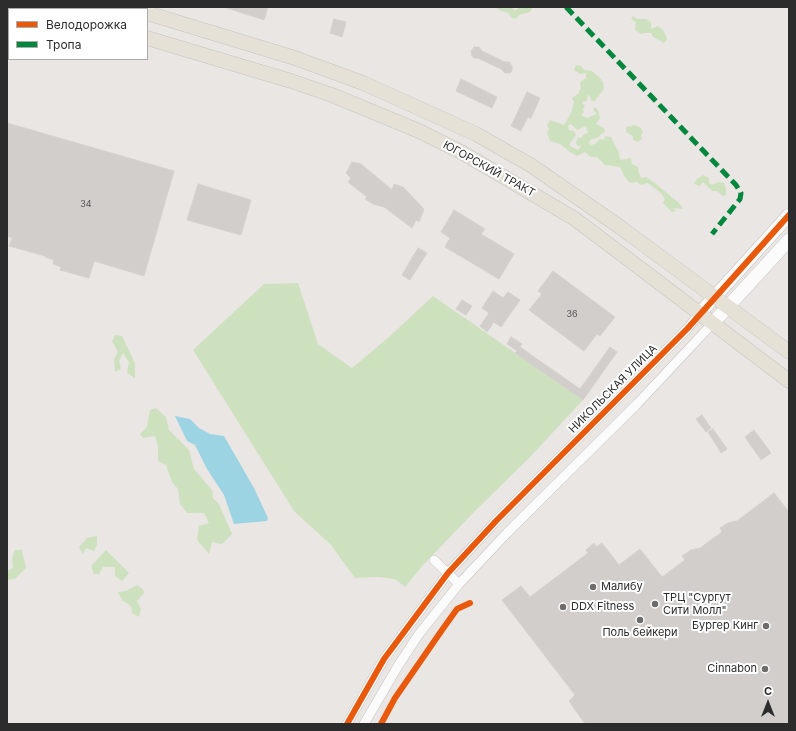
<!DOCTYPE html>
<meta charset="utf-8">
<style>
body{margin:0}
#map{position:relative;width:796px;height:731px;overflow:hidden;background:#e9e6e3;font-family:Inter,sans-serif}
canvas{display:block}
.frame{position:absolute;inset:0;border:8px solid #2c2c2c;pointer-events:none}
.legend{position:absolute;left:8px;top:8px;width:140px;height:52px;box-sizing:border-box;background:#fff;border:1px solid #ababab;margin:0;padding:5px 7px;list-style:none;font-size:12px;color:#2c2c2c}
.legend li{display:flex;align-items:center;gap:8px;height:20px}
.legend b{width:20px;border:1px solid #ababab}
.north{position:absolute;left:748px;top:683px;width:40px;height:40px;-webkit-text-stroke:3px #fff;paint-order:stroke;rotate:0deg;font-size:11px;font-weight:700;line-height:16px;text-align:center;color:#2c2c2c}
.north::after{content:'';display:block;margin:auto;width:14px;height:18px;background:#2c2c2c;clip-path:polygon(50% 0,100% 100%,50% 72%,0 100%)}
</style>
<div id="map">
<canvas width="796" height="731"></canvas>
<div class="frame"></div>
<ul class="legend">
<li><b style="height:5px;background:#e8590c"></b>Велодорожка</li>
<li><b style="height:5px;background:#00873e"></b>Тропа</li>
</ul>
<div class="north">С</div>
</div>
<script>
const ctx = document.querySelector('canvas').getContext('2d');
ctx.lineJoin = 'round';
function fill(path, color) { ctx.fillStyle = color; ctx.fill(path, 'evenodd'); }
const poly = rows => new Path2D(rows.map(r => 'M' + r).join(''));
function stroke(path, color, width, dash) { ctx.strokeStyle = color; ctx.lineWidth = width; ctx.lineCap = dash ? 'butt' : 'round'; ctx.setLineDash(dash || []); ctx.stroke(path); }
function write(font, color, halo, rows, align = 'center') {
  ctx.font = font + ' Inter,sans-serif'; ctx.lineWidth = 4; ctx.setLineDash([]); ctx.textBaseline = 'middle'; ctx.strokeStyle = halo; ctx.fillStyle = color; for (const [text, x, y, turn = 0] of rows) {
    ctx.save(); ctx.translate(x, y); ctx.rotate((+turn || 0) * Math.PI / 180); ctx.textAlign = isNaN(turn) ? turn : align; if (halo) ctx.strokeText(text, 0, 0); ctx.fillText(text, 0, 0); ctx.restore();
  }
}
const green = poly([
 [495,7,511,7,515,11,520,7,533,7,530,12,519,15,516,19,512,18,508,13,501,11],
 [633,16,637,19,646,19,651,22,651,29,658,26,664,31,667,39,664,43,653,37,651,33,645,33,641,34,635,30,636,22,631,19],
 [576,65,581,66,584,70,592,71,599,77,603,82,604,89,594,102,591,100,590,96,588,95,587,101,582,102,585,106,583,109,584,112,581,115,587,118,597,114,593,110,595,107,598,110,600,118,596,124,604,128,605,132,601,134,599,137,590,140,589,144,592,145,596,143,600,139,604,140,605,136,611,137,619,153,620,160,631,158,632,164,638,167,639,173,641,178,646,177,656,184,680,204,683,209,674,208,676,211,672,212,663,203,665,199,661,193,648,183,641,185,637,182,630,183,624,176,620,167,605,165,597,157,591,157,585,152,577,156,570,152,560,144,550,141,547,133,549,129,547,125,550,120,564,125,571,113,574,102,572,98,578,94,581,88,580,82,586,78,586,73,580,74,574,70],
 [571,124,577,130,586,126,587,131,589,132,583,135,582,138,578,137,576,142,577,146,581,146,578,150,570,146,570,143,576,135,574,131,569,130,568,126],
 [635,125,641,128,643,132,641,135,642,139,638,142,633,140,633,136,626,132,626,127],
 [703,175,709,178,709,183,712,185,718,182,724,183,726,189,726,195,723,196,717,191,712,191,703,182,700,186,694,184,697,179],
 [298,283,318,344,352,368,389,337,433,296,583,400,529,458,474,512,424,564,405,587,395,579,378,577,355,578,331,545,294,511,193,350,264,284],
 [115,335,122,336,135,363,135,378,127,373,129,362,123,353,119,361,121,369,115,372,114,359,118,352,112,341],
 [156,408,166,417,169,430,189,450,194,469,212,490,213,498,219,504,232,534,222,544,212,542,209,554,197,540,199,526,209,523,204,513,187,513,180,504,178,489,172,482,166,465,158,461,158,446,155,436,143,438,140,434,147,427,150,410],
 [97,536,97,545,94,551,86,548,83,554,79,547,87,538],
 [15,550,22,550,26,568,15,579,7,580,7,571,13,568,12,559],
 [106,550,129,573,122,581,115,576,115,567,103,567,99,574,94,574,91,566],
 [137,585,143,589,144,593,137,601,141,609,139,617,132,613,131,606,122,600,118,592,126,591]
]);
const water = poly([
 [175,416,190,419,199,428,210,434,224,436,254,488,268,518,267,521,234,524,224,495,207,469,195,445,187,441]
]);
const building = poly([
 [227,7,268,7,264,20,227,8,227,7],
 [334,19,346,22,342,37,330,33,334,19],
 [474,47,479,47,482,51,505,62,509,62,512,66,512,71,510,73,505,73,501,69,478,58,474,58,472,56,471,51,474,47],
 [461,79,497,97,492,108,456,91,461,79],
 [527,92,540,98,531,118,528,117,521,131,511,126,527,92],
 [7,123,174,171,144,276,94,261,89,278,60,270,61,267,53,264,54,260,45,257,45,256,9,246,12,238,7,236,7,123],
 [352,162,361,164,392,190,394,184,403,187,424,209,419,222,416,220,412,228,384,207,373,204,365,199,367,197,348,182,351,178,346,173,352,162],
 [198,184,251,200,241,235,187,220,198,184],
 [454,210,485,229,481,234,514,254,499,279,445,247,450,238,441,232,454,210],
 [418,248,427,253,410,280,402,275,418,248],
 [553,271,615,317,600,336,597,334,584,351,529,310,542,294,538,291,553,271],
 [493,291,503,298,508,292,520,300,501,327,494,322,487,332,480,326,489,313,482,308,493,291],
 [462,300,472,306,466,315,456,309,462,300],
 [511,337,522,344,520,347,580,389,610,347,617,352,583,400,515,353,517,351,507,344,511,337],
 [702,415,711,428,706,432,696,419,702,415],
 [713,429,727,449,721,453,708,432,713,429],
 [754,430,771,453,761,460,745,437,754,430],
 [774,493,789,512,789,724,585,724,569,701,575,695,502,600,521,586,530,597,588,553,586,550,594,543,596,547,602,543,619,565,640,549,662,577,685,560,682,556,691,550,700,548,722,532,720,528,728,523,737,521,774,493]
]);
const street = poly([
 [434,560,459,584],
 [347,724,384,659,448,573,496,521,687,329,700,313],
 [364,724,398,666,419,634,459,584,507,533,638,403,713,323]
]);
const secondary = poly([
 [700,313,789,215],
 [713,323,789,240]
]);
const primary = poly([
 [45,7,52,9],
 [125,7,132,9],
 [147,13,295,58,363,83,476,134,532,166,620,227,789,352],
 [147,38,291,81,332,95,419,131,463,153,575,219,789,381]
]);
const quiet = poly([
 [566,7,736,185,741,193,740,199,712,234]
]);
const cycleway = poly([
 [347,724,384,659,448,573,496,521,687,329,789,215],
 [381,724,395,698,442,630,457,609,470,603]
]);
const markers = [
 [593,587,4,"#6e6d6c"],
 [655,604,4,"#6e6d6c"],
 [563,607,4,"#6e6d6c"],
 [640,620,4,"#6e6d6c"],
 [766,626,4,"#6e6d6c"],
 [765,669,4,"#6e6d6c"]
];
const numberNames = [
 ["34",86,204],
 ["36",572,314]
];
const streetNames = [
 ["ЮГОРСКИЙ ТРАКТ",489,169,29],
 ["НИКОЛЬСКАЯ УЛИЦА",613,389,-45]
];
const poiNames = [
 ["Малибу",601,587],
 ["ТРЦ \"Сургут",663,598],
 ["Сити Молл\"",663,611],
 ["DDX Fitness",571,607],
 ["Бургер Кинг",758,626,"right"],
 ["Поль бейкери",640,633,"center"],
 ["Cinnabon",757,669,"right"]
];
fill(green, '#cee1bf');
fill(water, '#9dd4e4');
fill(building, '#d1cecc');
stroke(building, '#d4d2cf', 1);
stroke(street, '#c6c4c5', 10);
stroke(secondary, '#c6c4c5', 14);
stroke(primary, '#c5c4c2', 15);
stroke(street, '#fcfbfb', 9);
stroke(secondary, '#fcfbfb', 13);
stroke(primary, '#e5e1d6', 14);
stroke(quiet, '#00873e', 5, [10, 5]);
stroke(cycleway, '#e8590c', 6);
for (const [x, y, r, color] of markers) { const dot = new Path2D(); dot.arc(x, y, r, 0, 2 * Math.PI); ctx.fillStyle = color; ctx.fill(dot); stroke(dot, '#fff', 1.5); }
write('9px', '#565555', null, numberNames);
write('11px', '#2c2c2c', '#fff', streetNames);
write('11px', '#2c2c2c', '#fff', poiNames, 'left');
</script>
